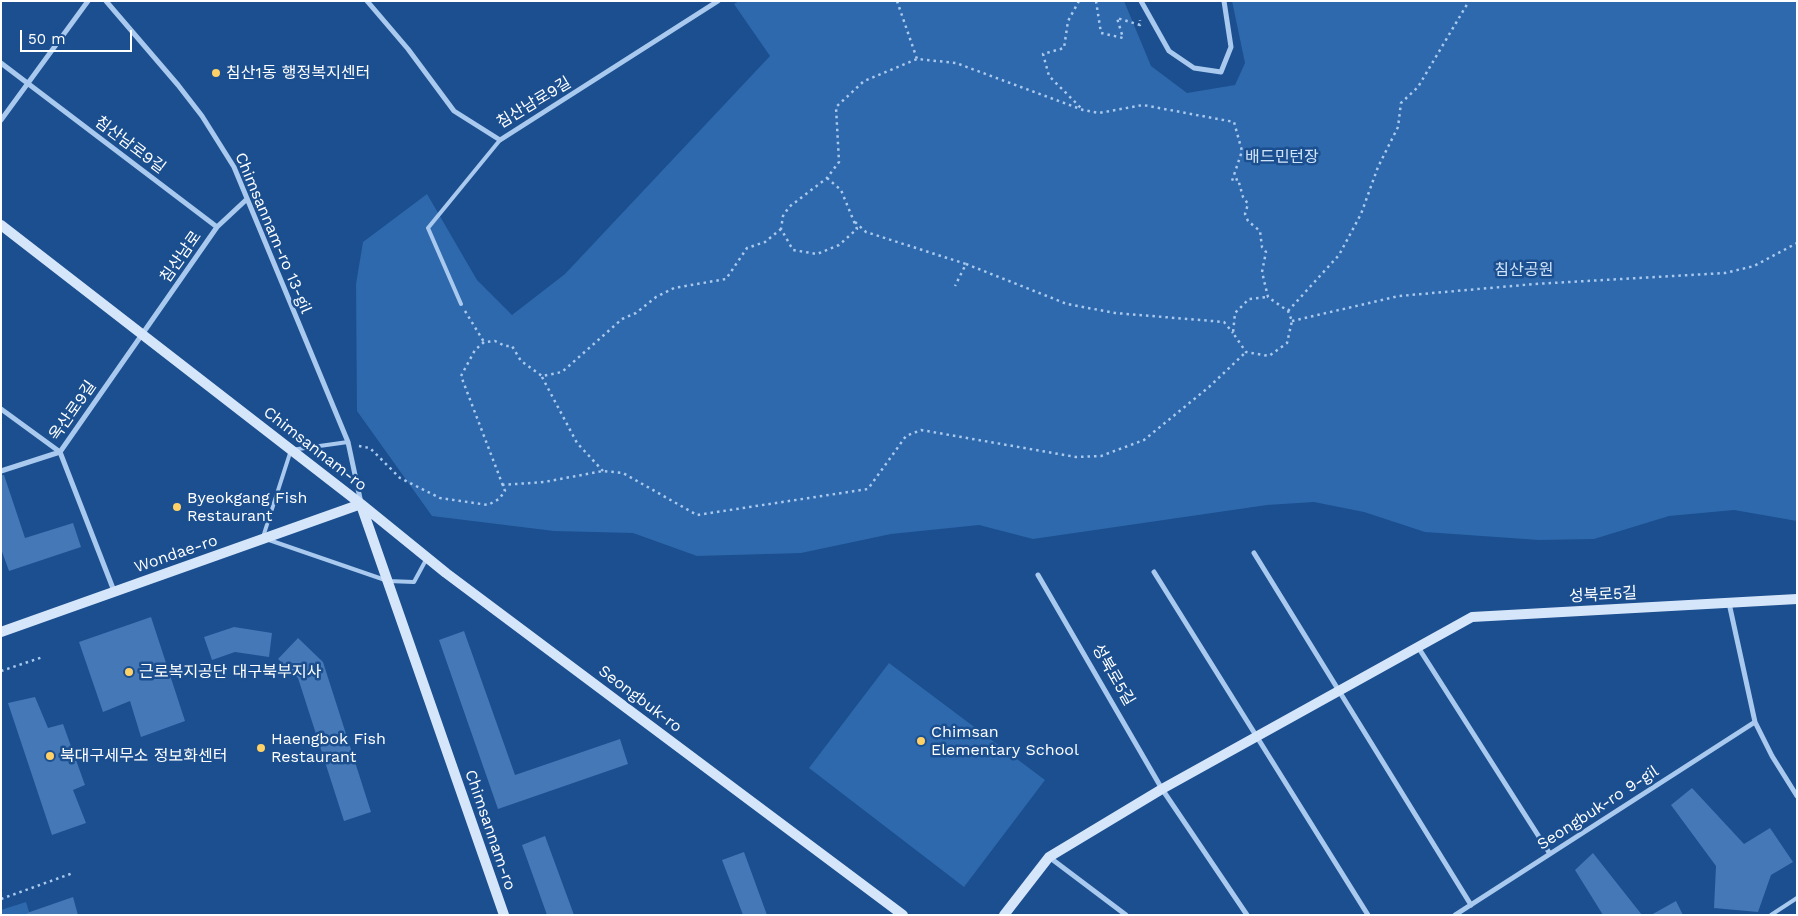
<!DOCTYPE html>
<meta charset="utf-8">
<style>
body{margin:0}
#map{position:relative;width:1798px;height:916px;overflow:hidden;background:#1b4f8f;font-family:"Work Sans",sans-serif}
canvas{display:block}
.frame{position:absolute;inset:0;border:2px solid #fff;pointer-events:none}
.scale{position:absolute;left:20px;top:30px;width:112px;height:22px;box-sizing:border-box;border:2px solid #fff;border-top:0;padding-left:6px;font-size:15px;line-height:18px;white-space:nowrap;color:#fff;-webkit-text-stroke:4px #1b4f8f;paint-order:stroke}
</style>
<div id="map">
<canvas width="1798" height="916"></canvas>
<div class="frame"></div>
<div class="scale">50 m</div>
</div>
<script>
const ctx = document.querySelector('canvas').getContext('2d');
ctx.lineJoin = 'round';
function fill(path, color) { ctx.fillStyle = color; ctx.fill(path, 'evenodd'); }
const poly = rows => new Path2D(rows.map(r => 'M' + r).join(''));
function stroke(path, color, width, dash) { ctx.strokeStyle = color; ctx.lineWidth = width; ctx.lineCap = dash ? 'butt' : 'round'; ctx.setLineDash(dash || []); ctx.stroke(path); }
function write(font, color, halo, rows, align = 'center') {
  ctx.font = font + ' "Work Sans","Noto Sans KR",sans-serif'; ctx.lineWidth = 5; ctx.setLineDash([]); ctx.textBaseline = 'middle'; ctx.strokeStyle = halo; ctx.fillStyle = color; for (const [text, x, y, turn = 0] of rows) {
    ctx.save(); ctx.translate(x, y); ctx.rotate((+turn || 0) * Math.PI / 180); ctx.textAlign = isNaN(turn) ? turn : align; if (halo) ctx.strokeText(text, 0, 0); ctx.fillText(text, 0, 0); ctx.restore();
  }
}
const green = poly([
 [739,1,1124,1,1151,66,1187,93,1235,85,1245,63,1232,1,1797,1,1797,521,1734,510,1669,516,1594,539,1539,540,1425,532,1364,512,1314,502,1267,505,1033,539,979,525,891,534,801,553,697,556,633,533,554,531,432,516,357,411,356,284,363,242,427,194,477,280,512,315,565,274,770,56,734,4],
 [889,663,1045,780,964,887,809,768],
 [26,902,30,915,1,915,1,910]
]);
const building = poly([
 [1,475,4,475,25,538,73,523,81,547,9,571,1,549],
 [151,617,185,721,141,737,130,701,103,712,79,642],
 [234,627,272,633,269,657,235,652,212,660,204,637],
 [464,631,515,775,620,739,628,764,498,809,439,640],
 [298,638,323,662,371,812,344,821,298,678,278,659],
 [35,697,48,728,63,724,85,785,73,790,86,823,52,835,8,703],
 [1692,788,1744,844,1770,828,1793,862,1771,875,1758,912,1714,908,1716,866,1671,805],
 [545,836,574,915,547,915,522,845],
 [744,852,767,915,743,915,722,860],
 [1593,853,1642,915,1603,915,1575,870],
 [73,897,78,915,28,915,27,913],
 [1676,901,1683,915,1651,915]
]);
const path = poly([
 [897,1,917,59],
 [1079,1,1068,21,1064,48,1043,54,1049,76,1082,109],
 [1096,1,1101,33,1123,38,1117,18,1140,25,1140,20],
 [827,178,841,190,857,229,839,245,817,254,793,250,781,229,783,216,789,207,827,178,839,162,836,107,864,81,917,59,956,63,1083,110,1099,113,1143,105,1234,122,1242,151,1232,181,1238,179,1243,197,1248,204,1245,214,1248,221,1260,231,1262,247,1266,252,1262,272,1268,297,1288,311,1292,321,1287,343,1269,356,1246,352,1233,333,1235,313,1249,299,1268,297],
 [855,222,866,232,966,264,955,286],
 [966,264,1067,304,1115,313,1224,322,1233,333],
 [465,311,484,342],
 [1288,311,1339,255,1361,214,1378,167,1398,127,1401,103,1418,87,1469,1],
 [1292,321,1399,296,1535,284,1725,273,1754,266,1797,243],
 [542,377,577,443,603,471],
 [359,446,370,448,400,478,440,498,488,505,499,499,505,491,461,376,475,350,484,342,495,341,505,346,512,346,521,361,542,376,562,372,622,319,636,313,656,297,674,288,726,279,747,248,765,242,781,229],
 [502,485,544,482,603,471,623,473,697,515,868,489,906,436,921,430,1076,457,1101,456,1144,440,1209,387,1246,352],
 [1,671,43,657],
 [1,899,73,873]
]);
const lane = poly([
 [461,304,428,228,500,140],
 [263,537,291,450,348,442],
 [269,540,388,581,414,582,427,558],
 [1771,915,1797,898]
]);
const street = poly([
 [106,1,178,85,202,116,234,167,348,442,361,503],
 [367,1,408,49,454,111,500,140,718,1],
 [1141,1,1169,51,1194,68,1221,72,1231,47,1224,1],
 [1,63,217,227],
 [1,120,88,1],
 [1,409,60,452,114,591],
 [1,471,60,452,217,227,247,199],
 [1254,553,1471,905],
 [1154,572,1368,915],
 [1038,575,1162,789,1247,915],
 [1729,603,1755,722,1772,756,1797,796],
 [1418,647,1550,854],
 [1049,857,1126,915],
 [1455,915,1755,722]
]);
const secondary = poly([
 [1,225,361,504,446,573,903,915],
 [361,505,504,915],
 [1,632,361,504],
 [1004,915,1049,857,1162,789,1472,617,1797,599]
]);
const markers = [
 [216,73,5,"#ffd166"],
 [177,507,5,"#ffd166"],
 [129,672,5,"#ffd166"],
 [921,741,5,"#ffd166"],
 [261,748,5,"#ffd166"],
 [50,756,5,"#ffd166"]
];
const poiNames = [
 ["침산1동 행정복지센터",226,73],
 ["Byeokgang Fish",187,498],
 ["Restaurant",187,516],
 ["근로복지공단 대구북부지사",139,672],
 ["Chimsan",931,732],
 ["Elementary School",931,750],
 ["Haengbok Fish",271,739],
 ["Restaurant",271,757],
 ["북대구세무소 정보화센터",60,756]
];
const streetNames = [
 ["침산남로9길",534,103,-31],
 ["침산남로9길",130,145,37],
 ["Chimsannam-ro 13-gil",273,233,67],
 ["침산남로",181,257,-55],
 ["옥산로9길",73,411,-55],
 ["Chimsannam-ro",315,449,38],
 ["Wondae-ro",176,554,-19],
 ["성북로5길",1603,595,-3],
 ["성북로5길",1113,675,60],
 ["Seongbuk-ro",640,699,37],
 ["Seongbuk-ro 9-gil",1598,808,-33],
 ["Chimsannam-ro",490,830,71]
];
const parkNames = [
 ["배드민턴장",1282,157],
 ["침산공원",1524,270]
];
fill(green, '#2e69ad');
fill(building, '#4478b7');
stroke(path, '#a9c9ee', 2.5, [2.5, 4]);
stroke(lane, '#a9c9ee', 4);
stroke(street, '#a9c9ee', 5);
stroke(secondary, '#d6e6fa', 10);
for (const [x, y, r, color] of markers) { const dot = new Path2D(); dot.arc(x, y, r, 0, 2 * Math.PI); ctx.fillStyle = color; ctx.fill(dot); stroke(dot, '#1b4f8f', 2); }
write('16px', '#fff', '#1b4f8f', poiNames, 'left');
write('16px', '#fff', '#1b4f8f', streetNames);
write('16px', '#cfe3fa', '#1b4f8f', parkNames);
</script>
